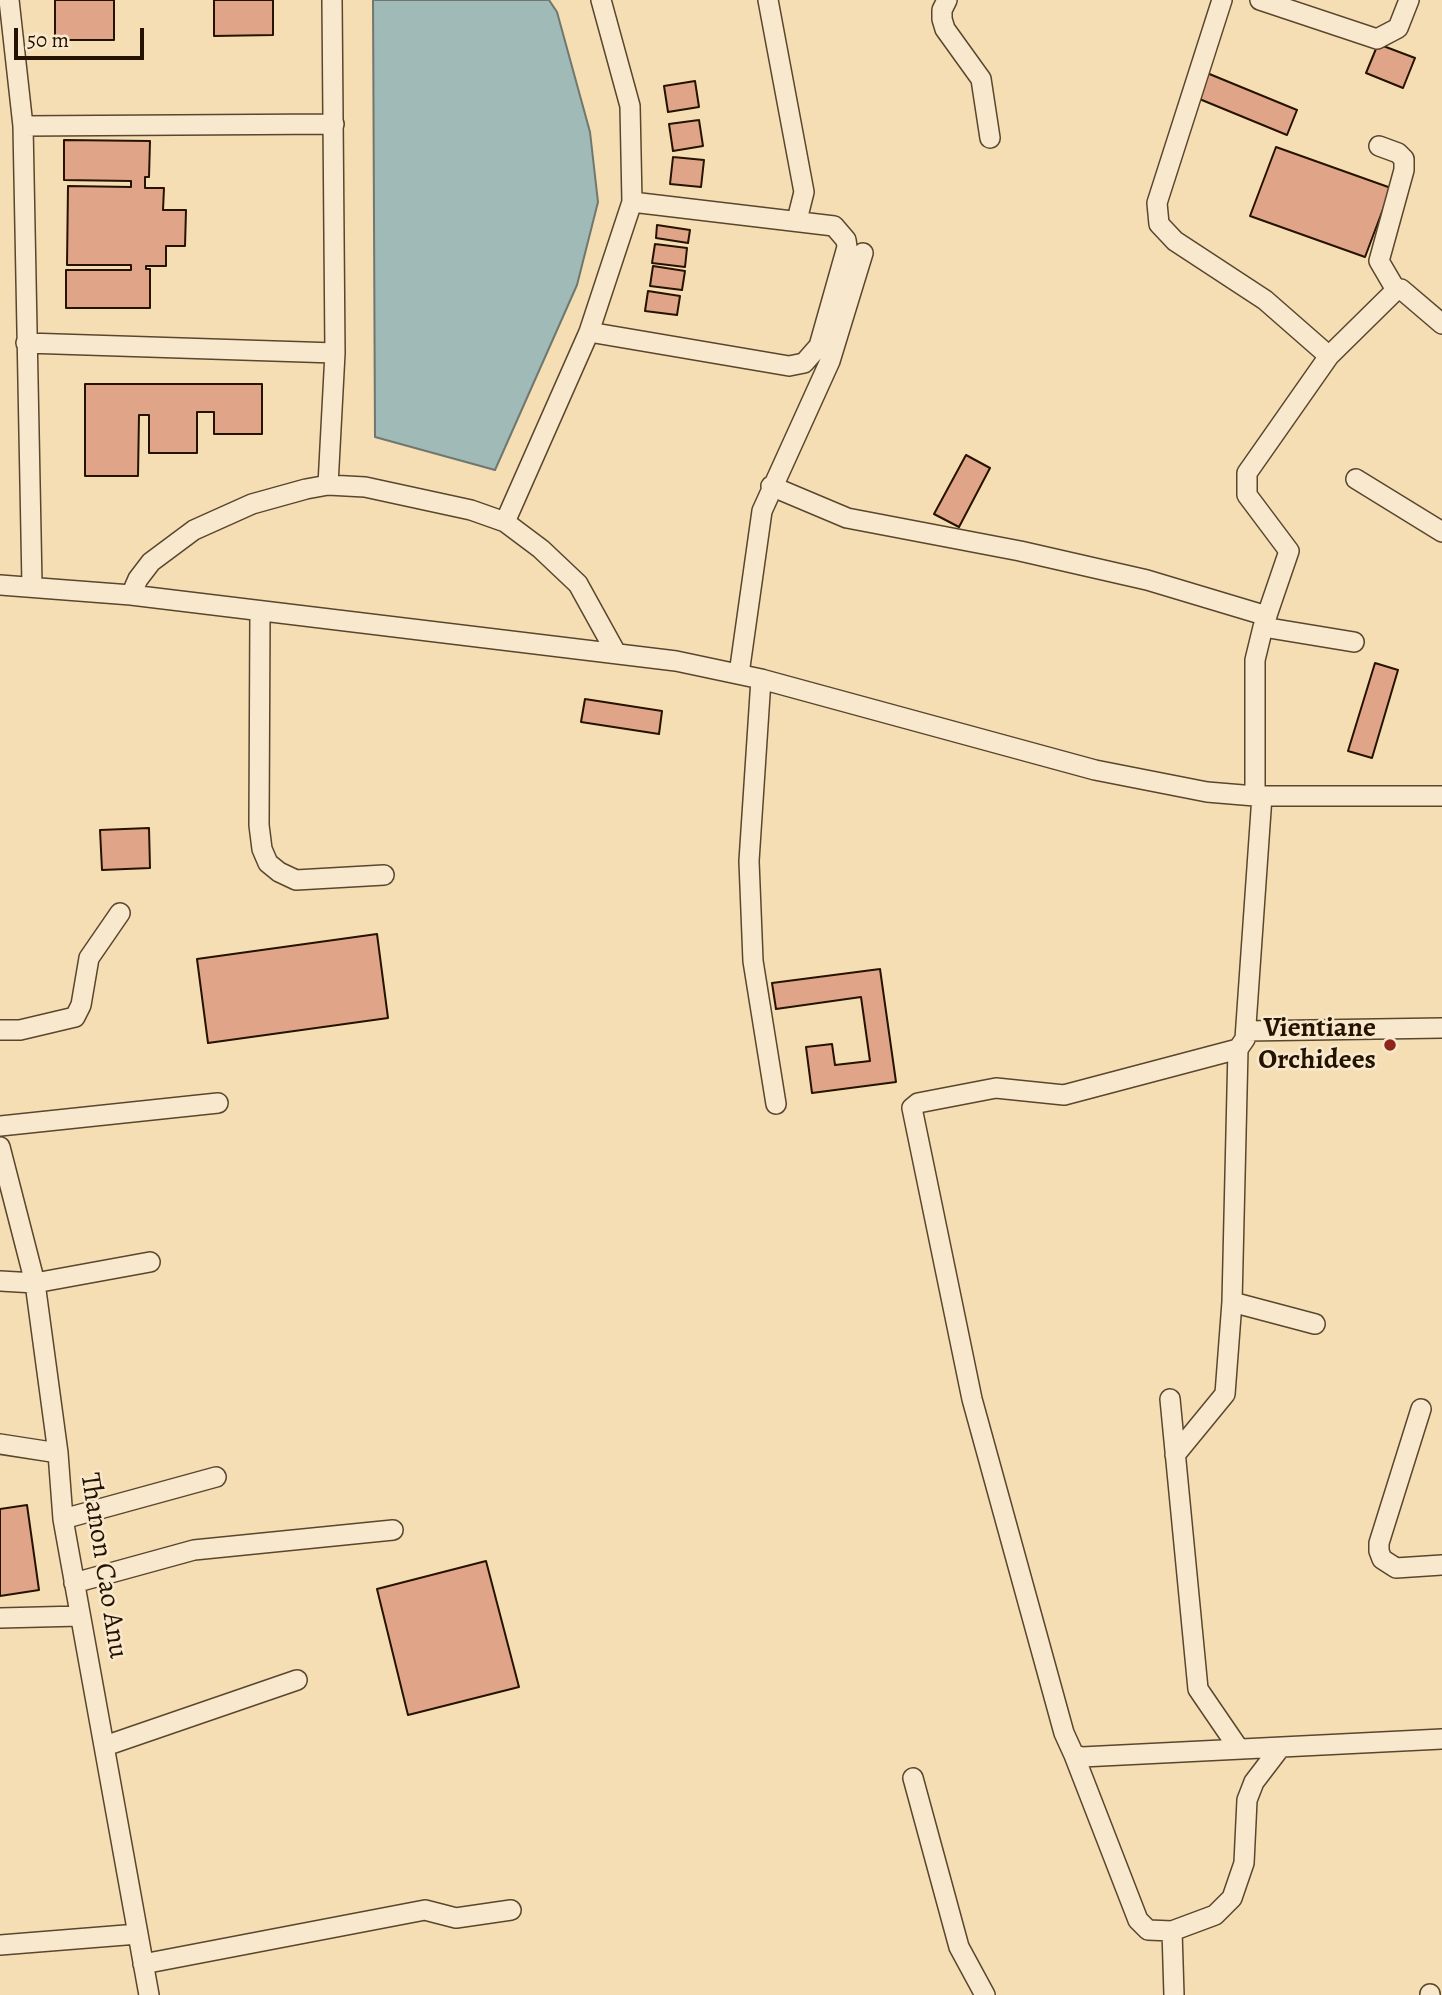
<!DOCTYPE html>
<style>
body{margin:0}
#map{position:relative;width:1442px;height:1995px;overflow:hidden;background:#f5ddb4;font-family:Alegreya,serif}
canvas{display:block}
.scale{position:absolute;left:14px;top:28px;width:130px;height:32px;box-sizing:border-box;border:4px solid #251300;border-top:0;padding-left:9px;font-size:21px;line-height:24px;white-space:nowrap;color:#251300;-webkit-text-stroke:5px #f8e9ce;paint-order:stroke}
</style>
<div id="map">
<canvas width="1442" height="1995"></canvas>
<div class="scale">50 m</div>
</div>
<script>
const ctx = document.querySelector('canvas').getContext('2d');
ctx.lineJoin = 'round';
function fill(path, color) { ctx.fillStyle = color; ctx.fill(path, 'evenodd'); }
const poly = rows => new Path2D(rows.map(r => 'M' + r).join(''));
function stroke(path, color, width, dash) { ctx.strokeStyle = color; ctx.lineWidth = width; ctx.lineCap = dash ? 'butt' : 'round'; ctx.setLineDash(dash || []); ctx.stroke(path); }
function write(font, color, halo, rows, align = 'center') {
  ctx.font = font + ' Alegreya,serif'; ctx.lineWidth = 5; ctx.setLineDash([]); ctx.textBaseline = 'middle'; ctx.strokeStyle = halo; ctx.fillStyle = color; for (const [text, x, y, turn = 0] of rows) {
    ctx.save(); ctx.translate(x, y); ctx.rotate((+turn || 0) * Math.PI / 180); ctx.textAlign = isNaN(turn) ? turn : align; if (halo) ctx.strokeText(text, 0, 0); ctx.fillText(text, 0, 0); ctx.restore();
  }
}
const water = poly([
 [373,0,549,0,557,12,590,132,598,202,577,285,495,470,375,437,373,0]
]);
const building = poly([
 [55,0,114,0,114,40,55,40,55,0],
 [214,0,273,0,273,35,214,36,214,0],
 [1378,44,1415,58,1403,88,1366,73,1378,44],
 [1207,73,1297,110,1287,135,1197,98,1207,73],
 [695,81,699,107,668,112,664,86,695,81],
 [699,120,703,146,673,151,669,124,699,120],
 [64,140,150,141,149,177,145,177,145,188,164,188,163,210,186,210,185,246,166,246,166,266,146,266,146,269,150,269,150,308,66,308,66,270,131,270,131,265,67,265,68,186,131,187,131,181,64,180,64,140],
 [1276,147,1391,188,1365,257,1250,216,1276,147],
 [673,157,704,160,701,187,670,184,673,157],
 [657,225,690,230,688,243,656,238,657,225],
 [655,244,687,248,685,267,652,263,655,244],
 [653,266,685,271,682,290,650,286,653,266],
 [648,291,680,296,677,315,645,311,648,291],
 [85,384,262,384,262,434,214,434,214,412,197,412,197,453,149,453,149,415,139,415,138,476,85,476,85,384],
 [966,455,990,468,959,527,934,514,966,455],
 [1375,663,1398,670,1372,758,1348,751,1375,663],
 [585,699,662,711,659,734,581,722,585,699],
 [149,828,150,868,102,870,100,830,149,828],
 [377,934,388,1018,208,1043,197,959,377,934],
 [880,969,896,1082,812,1093,806,1047,832,1044,835,1065,870,1061,861,997,776,1009,772,983,880,969],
 [27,1505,39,1590,0,1596,0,1509,27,1505],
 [486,1561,519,1687,408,1715,377,1589,486,1561]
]);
const minor = poly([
 [9,0,23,126,32,585],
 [768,0,804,192,797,220],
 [947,0,942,10,942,19,945,29,981,79,990,138],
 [1222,0,1157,203,1159,224,1175,241,1265,300,1329,356],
 [1260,0,1377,39,1398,28,1409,0],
 [23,126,334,124],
 [1379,146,1398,153,1404,159,1404,170,1379,261,1396,290,1401,289,1442,324],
 [589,332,789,366,804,363,819,346,847,247,846,240,834,226,632,202],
 [26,343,335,353],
 [1356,479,1442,532],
 [328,485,335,353,332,0],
 [771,486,847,518,1020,551,1147,580,1267,616],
 [505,522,589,332,632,202,630,106,601,0],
 [0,585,131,595,676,661,761,679,1095,770,1207,792,1255,796,1442,796],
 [131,595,138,579,151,562,194,530,252,504,306,489,328,485,365,487,471,510,505,522,541,549,578,584,615,651],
 [260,613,259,825,262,849,268,863,279,872,296,880,384,875],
 [1263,627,1354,642],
 [739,674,762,511,830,361,863,253],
 [761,679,749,861,753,961,776,1104],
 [1255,796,1255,660,1263,627,1289,551,1247,495,1247,473,1329,356,1396,290],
 [1262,796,1245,1039,1238,1049,1232,1302,1315,1324],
 [0,1030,20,1030,75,1017,81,1005,89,958,120,913],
 [1246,1031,1442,1028],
 [1238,1049,1064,1095,996,1088,918,1103,912,1108,972,1399,1064,1733,1074,1755,1082,1757,1442,1739],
 [0,1126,218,1103],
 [0,1147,35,1283,58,1453,63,1519,149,1995],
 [0,1281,35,1283,150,1262],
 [1170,1399,1198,1689,1239,1749],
 [1421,1409,1379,1543,1379,1551,1382,1559,1396,1568,1442,1565],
 [0,1444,58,1453],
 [1175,1455,1225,1394,1232,1302],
 [63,1519,216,1477],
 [74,1583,194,1550,393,1530],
 [0,1618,80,1616],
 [105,1746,297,1680],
 [1074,1755,1138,1920,1148,1930,1172,1931,1215,1915,1232,1898,1244,1863,1247,1800,1254,1782,1280,1748],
 [913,1778,959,1947,985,1995],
 [1172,1931,1174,1995],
 [0,1945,138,1934],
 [143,1964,425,1910,456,1918,511,1910],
 [1430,1995,1430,1994]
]);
const markers = [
 [1390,1045,7,"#8f2418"]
];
const poiNames = [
 ["Vientiane",1376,1029],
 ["Orchidees",1376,1061]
];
const streetNames = [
 ["Thanon Cao Anu",103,1566,81]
];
fill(water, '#a0bab7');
stroke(water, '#6f776e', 2);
fill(building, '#e0a588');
stroke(building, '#251300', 2);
stroke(minor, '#59462d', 22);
stroke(minor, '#f8e9ce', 19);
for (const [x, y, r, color] of markers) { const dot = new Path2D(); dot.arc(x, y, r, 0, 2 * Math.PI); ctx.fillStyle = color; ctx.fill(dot); stroke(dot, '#f8e9ce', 2.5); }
write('bold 28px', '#251300', '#f8e9ce', poiNames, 'right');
write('28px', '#251300', '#f8e9ce', streetNames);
</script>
